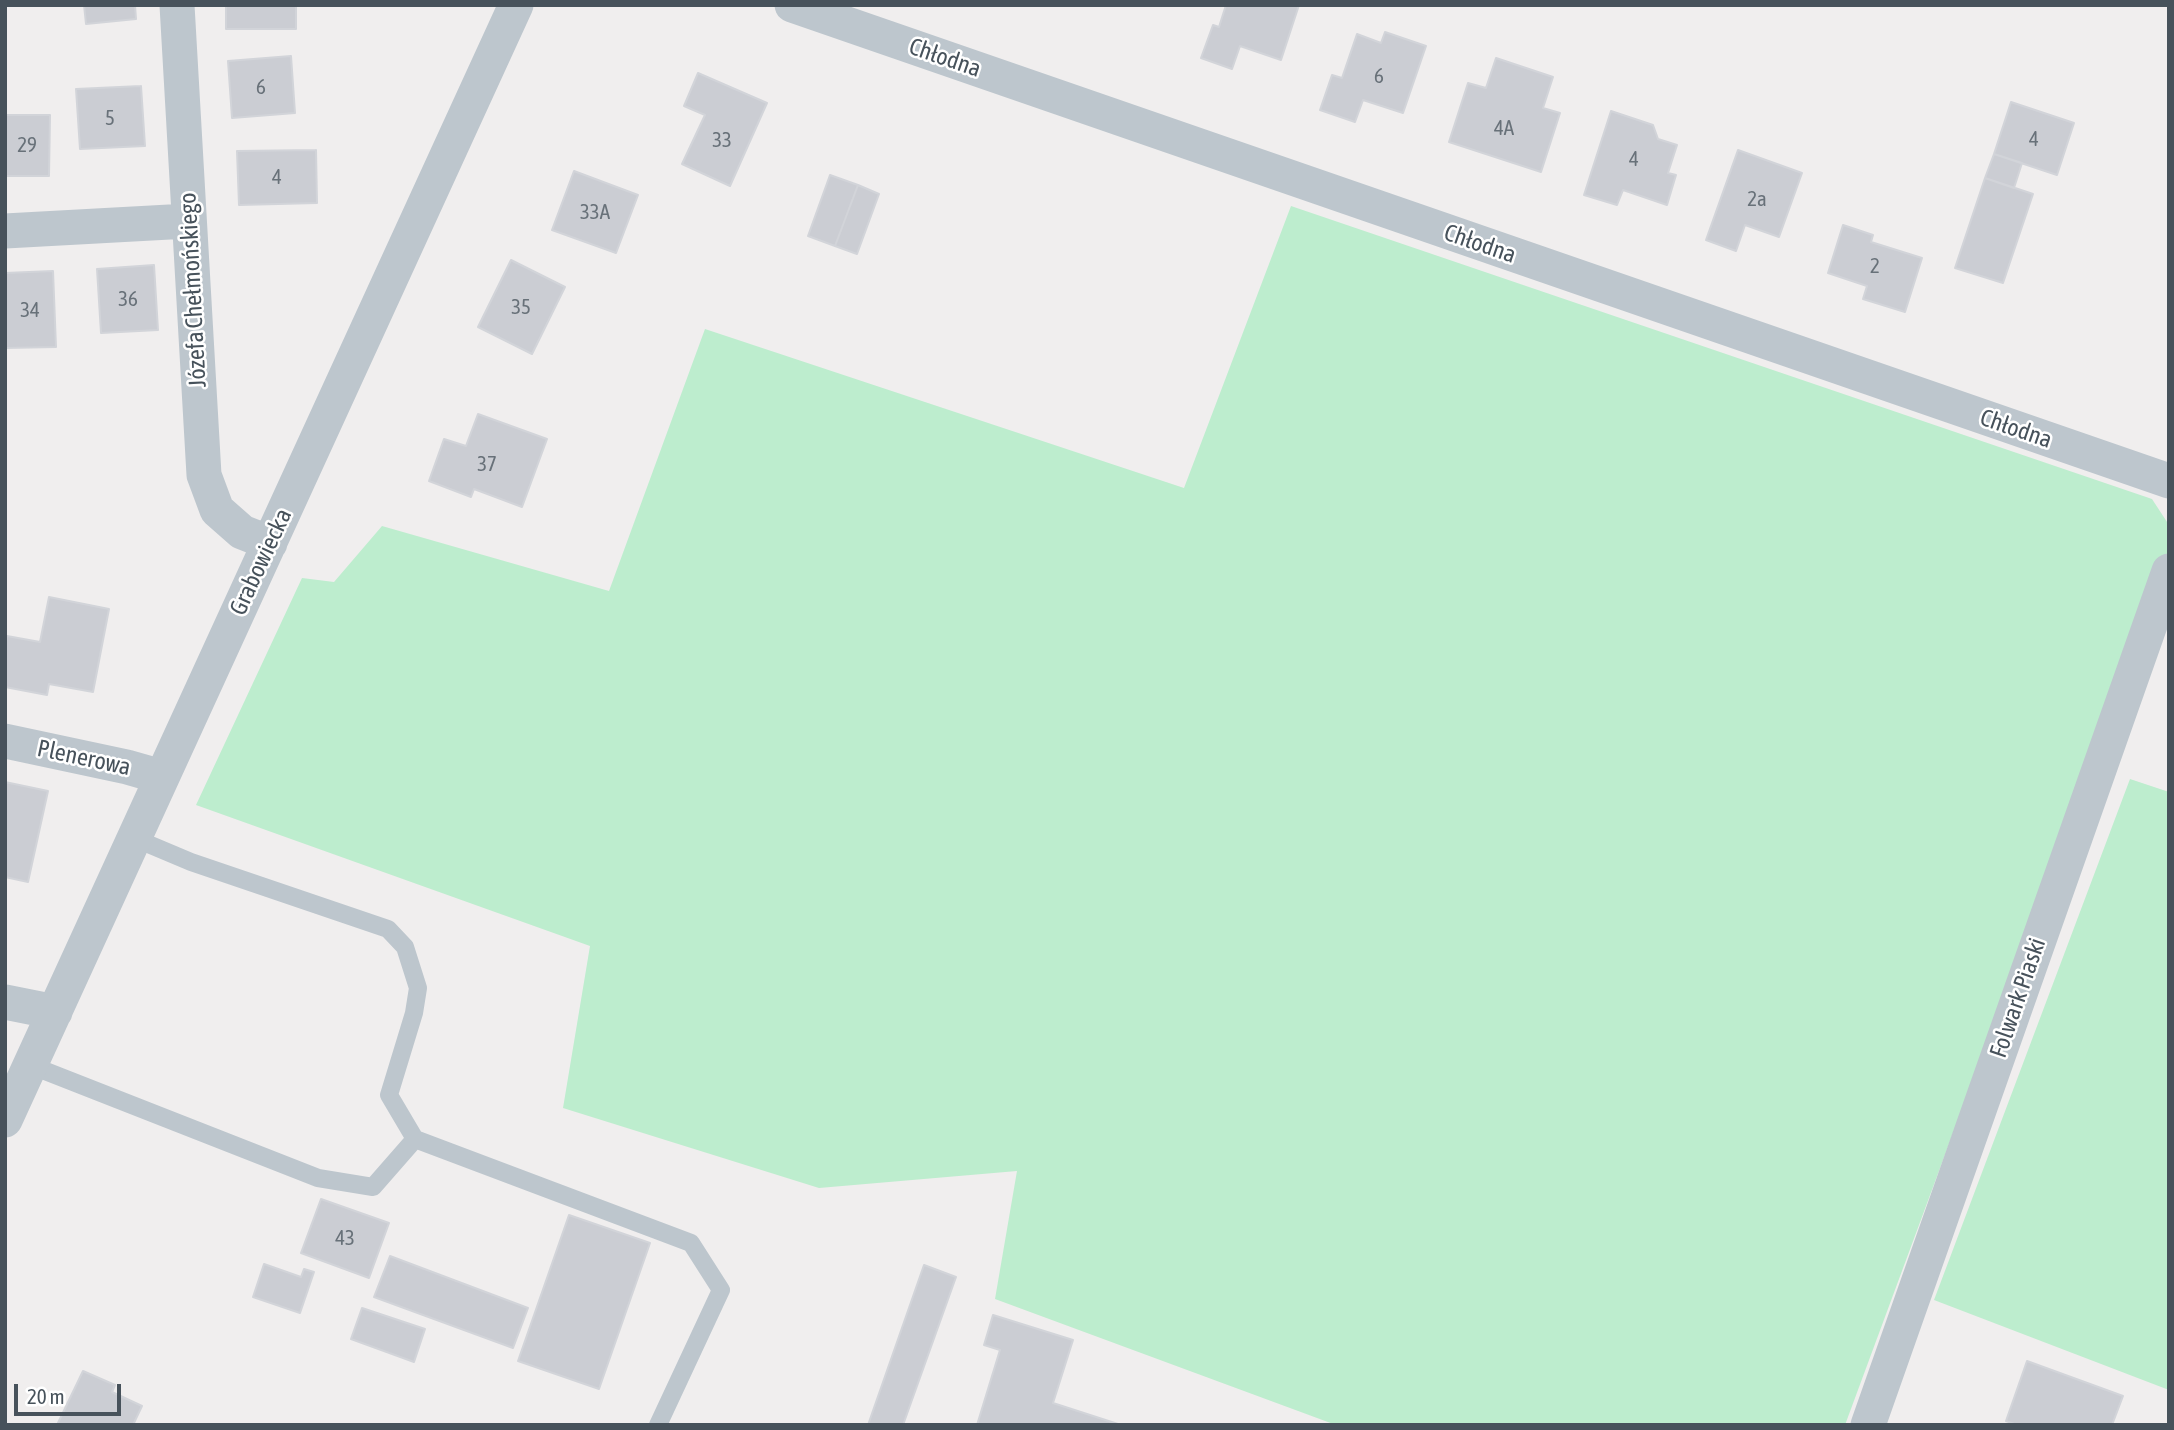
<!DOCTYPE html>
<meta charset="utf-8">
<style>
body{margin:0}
#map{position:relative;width:2174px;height:1430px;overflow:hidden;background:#f0eeee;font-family:"Asap Condensed",sans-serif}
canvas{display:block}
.frame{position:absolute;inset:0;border:7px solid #47525b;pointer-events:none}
.scale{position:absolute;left:14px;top:1384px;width:107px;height:32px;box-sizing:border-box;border:4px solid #47525b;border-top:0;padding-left:9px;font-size:21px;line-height:24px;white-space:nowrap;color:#47525b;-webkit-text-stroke:5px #fff;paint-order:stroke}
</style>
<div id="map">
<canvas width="2174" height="1430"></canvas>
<div class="frame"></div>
<div class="scale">20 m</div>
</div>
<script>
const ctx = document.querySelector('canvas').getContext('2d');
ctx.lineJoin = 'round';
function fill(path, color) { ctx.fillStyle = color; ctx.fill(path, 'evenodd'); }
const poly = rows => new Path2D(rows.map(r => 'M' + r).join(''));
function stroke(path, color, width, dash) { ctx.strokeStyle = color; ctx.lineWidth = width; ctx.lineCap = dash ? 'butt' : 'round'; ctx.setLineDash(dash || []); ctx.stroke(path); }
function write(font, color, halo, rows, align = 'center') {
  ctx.font = font + ' "Asap Condensed",sans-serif'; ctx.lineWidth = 5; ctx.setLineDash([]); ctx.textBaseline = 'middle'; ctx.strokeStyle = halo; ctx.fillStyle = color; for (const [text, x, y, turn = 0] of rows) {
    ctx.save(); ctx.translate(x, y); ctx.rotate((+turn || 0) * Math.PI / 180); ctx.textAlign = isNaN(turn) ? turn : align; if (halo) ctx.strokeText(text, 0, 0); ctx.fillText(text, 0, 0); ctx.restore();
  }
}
const green = poly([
 [1291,206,2152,499,2169,525,2169,549,1845,1425,1336,1425,995,1299,1017,1171,819,1188,563,1108,590,946,196,805,302,578,334,582,382,526,609,591,705,329,1184,488],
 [2130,779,2169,792,2169,1390,1934,1300]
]);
const building = poly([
 [84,5,135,5,136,19,86,24,84,5],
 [226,5,296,5,296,29,226,29,226,5],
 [1226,5,1299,5,1281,60,1240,46,1232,69,1201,58,1213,25,1219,27,1226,5],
 [1385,32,1426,46,1403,113,1363,100,1355,122,1320,110,1332,75,1342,78,1357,34,1381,43,1385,32],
 [291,56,295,113,232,118,228,61,291,56],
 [1496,58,1553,77,1543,108,1560,113,1541,172,1449,142,1468,83,1486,88,1496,58],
 [698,73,767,103,730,186,682,164,705,115,684,106,698,73],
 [141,86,145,146,80,149,76,89,141,86],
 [2011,102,2074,123,2057,175,1994,154,2011,102],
 [1611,111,1653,125,1658,139,1677,145,1668,173,1676,175,1667,205,1623,190,1617,205,1584,195,1611,111],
 [5,115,50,115,49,176,5,176,5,115],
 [316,150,317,203,239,205,237,151,316,150],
 [1738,150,1802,173,1779,237,1745,225,1736,251,1706,240,1738,150],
 [1994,154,2022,163,2014,188,1985,178,1994,154],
 [574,171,638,195,616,253,552,230,574,171],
 [830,175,858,185,835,246,808,236,830,175],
 [1985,178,2033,194,2003,283,1955,268,1985,178],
 [858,185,879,194,857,254,835,246,858,185],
 [1843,225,1873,235,1871,242,1922,258,1905,312,1863,299,1867,286,1828,273,1843,225],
 [511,260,565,287,532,354,478,327,511,260],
 [154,265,158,330,101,333,97,269,154,265],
 [53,271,56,347,5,348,5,273,53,271],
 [478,414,547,439,522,507,474,489,471,497,429,481,444,439,466,446,478,414],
 [49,597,109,609,93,692,49,684,47,695,5,687,5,647,7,636,40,642,49,597],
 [5,782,48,791,28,882,5,877,5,782],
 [321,1199,389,1223,369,1278,301,1253,321,1199],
 [569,1215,650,1243,599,1389,518,1361,569,1215],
 [390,1256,528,1308,513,1348,374,1297,390,1256],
 [264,1264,301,1277,304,1269,314,1272,300,1313,253,1297,264,1264],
 [924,1265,956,1277,903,1425,868,1425,924,1265],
 [362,1308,425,1329,414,1362,351,1339,362,1308],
 [993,1315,1073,1340,1053,1403,1121,1425,977,1425,1000,1350,984,1345,993,1315],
 [2027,1361,2123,1396,2112,1425,2017,1425,2006,1421,2027,1361],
 [83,1371,115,1385,112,1392,142,1406,133,1425,57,1425,83,1371]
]);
const service = poly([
 [134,838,191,862,388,929,405,947,418,988,414,1013,389,1095,415,1139,691,1243,721,1290,658,1425],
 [30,1065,318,1178,373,1187,415,1139]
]);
const minor = poly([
 [177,5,204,475,217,510,242,532,270,543],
 [792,5,2169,481],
 [5,231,188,221],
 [5,741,127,767,162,777],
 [5,1002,55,1012],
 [5,1120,516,5],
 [1868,1425,2169,571]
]);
const numberNames = [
 ["6",1379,76],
 ["6",261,87],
 ["5",110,118],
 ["4A",1504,128],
 ["4",2034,139],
 ["33",722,140],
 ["29",27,145],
 ["4",1634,159],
 ["4",277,177],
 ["2a",1757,199],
 ["33A",595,212],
 ["2",1875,266],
 ["36",128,299],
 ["35",521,307],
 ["34",30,310],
 ["37",487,464],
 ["43",345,1238]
];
const streetNames = [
 ["Chłodna",945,58,19],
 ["Chłodna",1480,244,19],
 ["Józefa Chełmońskiego",193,290,-93],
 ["Chłodna",2016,429,19],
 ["Grabowiecka",261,562,-65],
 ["Plenerowa",84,758,12],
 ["Folwark Piaski",2018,998,-71]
];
fill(green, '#bdedce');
fill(building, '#cbcdd3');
stroke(building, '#d2d4d9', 2);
stroke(service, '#bdc6cd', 18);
stroke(minor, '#bdc6cd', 35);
write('21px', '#687179', null, numberNames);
write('24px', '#47525b', '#fff', streetNames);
</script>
